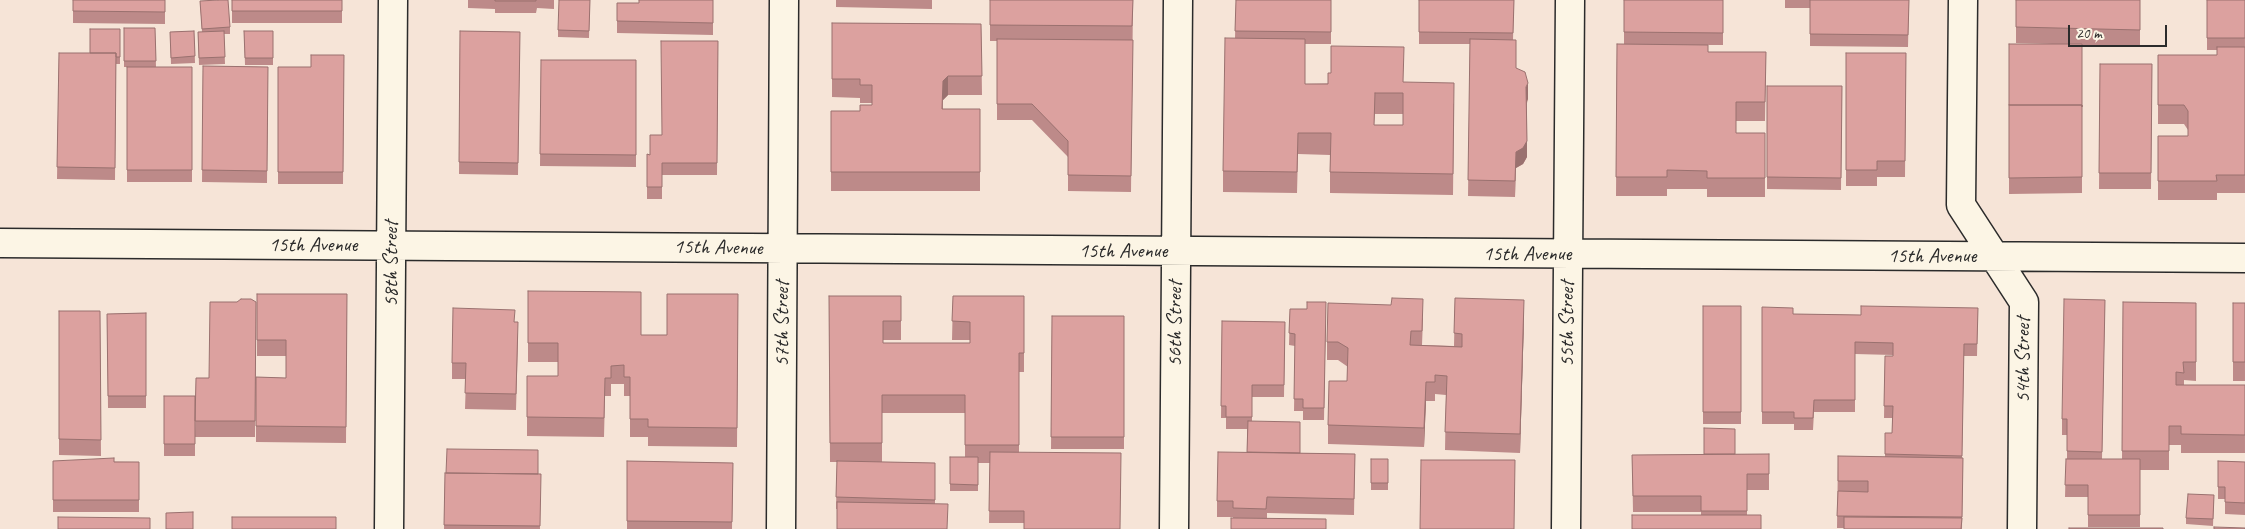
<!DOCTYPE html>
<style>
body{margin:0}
#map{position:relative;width:2245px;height:529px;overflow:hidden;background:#f6e4d7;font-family:Caveat,sans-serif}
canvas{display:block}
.scale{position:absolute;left:2068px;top:25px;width:99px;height:22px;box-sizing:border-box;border:2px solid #2b2b2b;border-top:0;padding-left:6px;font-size:15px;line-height:18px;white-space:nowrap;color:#2b2b2b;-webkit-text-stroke:4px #fcf5e5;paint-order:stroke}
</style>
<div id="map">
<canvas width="2245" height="529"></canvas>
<div class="scale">20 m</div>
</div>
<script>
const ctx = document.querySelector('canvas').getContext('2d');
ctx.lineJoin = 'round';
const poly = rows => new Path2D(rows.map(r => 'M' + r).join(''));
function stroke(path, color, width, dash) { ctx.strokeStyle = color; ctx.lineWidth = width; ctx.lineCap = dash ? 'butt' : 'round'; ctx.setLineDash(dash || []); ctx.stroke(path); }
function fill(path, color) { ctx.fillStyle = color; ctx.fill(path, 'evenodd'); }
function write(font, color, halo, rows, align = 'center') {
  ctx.font = font + ' Caveat,sans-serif'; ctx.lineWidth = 4.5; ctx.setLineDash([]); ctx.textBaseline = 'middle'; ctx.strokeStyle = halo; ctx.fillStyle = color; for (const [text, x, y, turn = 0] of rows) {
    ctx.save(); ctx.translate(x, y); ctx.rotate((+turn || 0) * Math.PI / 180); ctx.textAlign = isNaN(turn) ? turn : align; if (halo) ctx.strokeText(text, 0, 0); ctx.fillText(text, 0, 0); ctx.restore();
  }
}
const minor = poly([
 [1963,0,1961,205,2024,302,2022,529],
 [0,243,2245,258],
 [389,529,393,0],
 [781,529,784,0],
 [1174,529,1178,0],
 [1566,529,1570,0]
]);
const wall = poly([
 [73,0,165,0,165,24,73,23],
 [232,0,342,0,342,23,232,23],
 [468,0,554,0,554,9,537,8,536,13,495,13,495,9,468,8],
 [590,0,589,38,558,37,558,30],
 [713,0,713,35,617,33,617,3,639,3],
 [836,0,932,0,932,9,836,7],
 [990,0,1133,0,1131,192,1068,191,1068,157,1032,120,997,120,997,41,990,41],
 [1236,0,1331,0,1331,44,1305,44,1305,84,1404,82,1454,104,1453,195,1330,193,1330,155,1298,154,1297,193,1223,192,1223,171,1235,38],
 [1375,114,1403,114,1403,125,1374,125],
 [1419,0,1514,0,1513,40,1516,68,1528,99,1527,103,1527,157,1523,164,1516,168,1515,197,1468,196,1470,44,1419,44],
 [1624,0,1723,0,1723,45,1708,45,1708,52,1766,52,1765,121,1736,121,1736,133,1765,133,1765,197,1707,197,1707,189,1667,189,1667,196,1616,196,1617,44,1624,44],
 [1785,0,1909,0,1908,47,1810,46,1810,8,1785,8],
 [2016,0,2140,0,2140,46,2082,45,2082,193,2009,194,2009,44,2052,44,2016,43],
 [2207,0,2245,0,2245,193,2217,193,2217,200,2158,200,2158,136,2188,136,2188,130,2184,124,2158,124,2158,55,2217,55,2217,50,2207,50],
 [200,1,230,27,230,34,224,34,225,64,199,65,198,32,202,32],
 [832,23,981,24,982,95,948,95,943,100,943,109,980,109,980,191,831,191,831,111,860,111,872,105,872,103,860,103,860,98,832,97],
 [124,28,155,28,156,67,192,67,192,182,127,182,127,67,124,67],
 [120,29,120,64,116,64,115,180,57,179,59,53,90,53],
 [194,31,195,63,171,64,170,32],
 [244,31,273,31,273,65,245,65],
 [460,31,520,32,518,175,459,174],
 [718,41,717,175,662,175,662,199,647,199,647,154,650,155],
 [1846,53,1906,53,1905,177,1877,177,1877,186,1846,186],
 [344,55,343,184,278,184,278,67,311,67],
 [541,60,636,60,636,167,540,166],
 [2100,64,2152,64,2151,189,2099,189],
 [203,66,268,67,267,183,202,182],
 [1767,86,1842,86,1841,190,1767,189],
 [528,291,641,335,667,335,738,294,737,447,648,446,648,437,630,437,630,396,624,396,624,384,611,384,611,396,605,396,604,437,527,436,527,376,558,376,558,362,528,362],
 [257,294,347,294,346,443,256,442,256,377,286,378,286,356,257,356],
 [829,296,901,296,901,340,883,340,883,343,970,343,970,340,952,340,953,296,1024,296,1024,372,1019,372,1019,453,1121,453,1024,523,989,523,990,463,978,463,978,491,950,491,950,457,965,457,965,413,882,413,882,462,935,463,935,504,836,509,837,462,830,462],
 [1455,298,1524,319,1520,453,1445,450,1446,395,1435,394,1435,401,1426,401,1424,447,1328,444,1328,425,1347,381,1348,367,1338,360,1327,360,1327,342,1423,318,1422,345,1454,346],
 [2105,300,2102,459,2122,459,2123,302,2196,303,2196,381,2184,380,2184,385,2245,385,2245,453,2181,453,2181,445,2169,445,2169,470,2140,470,2140,527,2088,527,2088,497,2065,497,2066,459,2067,459,2067,435,2062,435,2062,419],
 [256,302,255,437,195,437,196,378,209,378],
 [1326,302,1324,420,1303,420,1303,411,1294,411,1295,346,1289,345,1290,309,1307,309],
 [2233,303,2245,303,2245,381,2233,381],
 [1703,306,1741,306,1741,424,1703,424],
 [1762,307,1793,314,1861,315,1978,308,1977,356,1964,356,1962,458,1963,458,1962,529,1844,529,1844,528,1837,528,1838,456,1885,457,1885,433,1892,433,1892,418,1884,418,1885,356,1893,356,1893,355,1855,354,1855,412,1814,412,1813,430,1794,430,1794,424,1762,424],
 [59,311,100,311,101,456,59,455],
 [146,313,146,408,108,408,107,314],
 [1052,316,1124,316,1124,449,1051,449],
 [1222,321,1285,322,1284,397,1252,397,1252,421,1300,453,1355,454,1354,515,1267,513,1267,519,1233,518,1233,517,1217,517,1217,501,1247,452,1247,429,1226,429,1226,418,1221,418],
 [515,322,518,338,516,410,465,409,466,379,452,379,452,363],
 [164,396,195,396,195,456,164,456],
 [1769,454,1769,490,1747,490,1747,515,1701,515,1701,512,1633,512,1632,455],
 [1371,459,1388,459,1388,490,1371,490],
 [53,461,139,462,139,512,53,512],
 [627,461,733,463,732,529,627,529],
 [2218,461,2245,462,2245,515,2225,514,2225,499,2218,499],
 [445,473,538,474,540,529,444,529],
 [2214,495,2213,526,2186,524,2186,518]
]);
const shadedWall = poly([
 [948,76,948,95,943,100,943,81],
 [1528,83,1528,99,1526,103,1526,87],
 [1527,141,1527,157,1523,164,1516,168,1515,197,1516,152],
 [1524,300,1524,319,1520,453,1520,434],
 [1426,382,1426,401,1424,447,1424,428]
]);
const building = poly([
 [73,0,165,0,165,12,73,11,73,0],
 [218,0,228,0,230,27,202,29,200,1,218,0],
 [232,0,342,0,342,11,232,11,232,0],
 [495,0,536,0,536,1,495,1,495,0],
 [559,0,590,0,589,31,558,30,559,0],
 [639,0,713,0,713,23,617,21,617,3,639,3,639,0],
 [990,0,1133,0,1132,26,990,25,990,0],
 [1236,0,1331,0,1331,32,1235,31,1236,0],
 [1419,0,1514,0,1513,33,1419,32,1419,0],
 [1624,0,1723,0,1723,33,1624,32,1624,0],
 [1810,0,1909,0,1908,35,1810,34,1810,0],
 [2016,0,2140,0,2140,30,2016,27,2016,0],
 [2207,0,2245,0,2245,38,2207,38,2207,0],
 [832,23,981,24,982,76,948,76,943,81,942,109,980,109,980,172,831,172,831,111,860,111,860,105,872,105,872,85,860,85,860,79,832,79,832,23],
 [124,28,155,28,156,61,124,61,124,28],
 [90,29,120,29,120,57,116,57,116,53,90,53,90,29],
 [194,31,195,56,171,58,170,32,194,31],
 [224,31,225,57,199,58,198,32,224,31],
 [244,31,273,31,273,58,245,58,244,31],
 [460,31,520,32,518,163,459,162,460,31],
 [1225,38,1305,39,1305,84,1328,84,1328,73,1331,73,1331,46,1404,47,1403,82,1454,83,1453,174,1330,172,1331,133,1298,133,1297,172,1223,171,1225,38],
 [1375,93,1403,93,1403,125,1374,125,1375,93],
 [997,39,1133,40,1131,176,1068,175,1068,141,1032,104,997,104,997,39],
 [1470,39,1516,40,1516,68,1525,72,1528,83,1526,87,1527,141,1523,148,1516,152,1515,181,1468,180,1470,39],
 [661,41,718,41,717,163,662,163,662,187,647,187,647,154,650,155,650,135,662,135,661,41],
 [1617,44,1708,45,1708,52,1766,52,1765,102,1736,102,1736,133,1765,133,1765,178,1707,178,1707,171,1667,170,1667,177,1616,177,1617,44],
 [2009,44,2082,44,2082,107,2082,105,2009,105,2009,44],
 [2217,47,2245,47,2245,175,2216,175,2217,181,2158,181,2158,136,2188,136,2188,111,2184,105,2158,105,2158,55,2217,55,2217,47],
 [59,53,116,53,115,168,57,167,59,53],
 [1846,53,1906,53,1905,161,1877,161,1877,170,1846,170,1846,53],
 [311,55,344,55,343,172,278,172,278,67,311,67,311,55],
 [541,60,636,60,636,155,540,154,541,60],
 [2100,64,2152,64,2151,173,2099,173,2100,64],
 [203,66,268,67,267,171,202,170,203,66],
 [127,67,192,67,192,170,127,170,127,67],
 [1767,86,1842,86,1841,178,1767,177,1767,86],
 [2009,105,2082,105,2082,177,2009,178,2009,105],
 [528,291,641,292,641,335,667,335,667,294,738,294,737,428,648,427,648,419,630,419,630,377,624,377,624,365,611,366,611,378,605,378,604,418,527,417,527,376,558,376,558,343,528,343,528,291],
 [257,294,347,294,346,427,256,426,256,377,286,378,286,340,257,340,257,294],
 [829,296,901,296,901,321,883,321,883,343,970,343,970,322,952,321,953,296,1024,296,1024,353,1019,353,1019,445,965,445,965,395,882,395,882,443,830,443,829,296],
 [1392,298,1423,299,1422,331,1411,331,1410,345,1462,347,1462,334,1454,333,1455,298,1524,300,1520,434,1445,432,1447,376,1435,375,1435,382,1426,382,1424,428,1328,425,1329,381,1347,381,1348,348,1338,342,1327,342,1328,303,1391,305,1392,298],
 [241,299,251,299,256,302,255,421,195,421,196,378,209,378,210,302,237,302,241,299],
 [2064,299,2105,300,2102,452,2067,451,2067,419,2062,419,2064,299],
 [1307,302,1326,302,1324,408,1303,408,1303,399,1294,399,1295,334,1289,333,1290,309,1307,309,1307,302],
 [2123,302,2196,303,2196,362,2183,362,2184,373,2176,372,2176,385,2245,385,2245,435,2181,434,2181,426,2169,426,2169,451,2122,451,2123,302],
 [2233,303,2245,303,2245,362,2233,362,2233,303],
 [1703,306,1741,306,1741,412,1703,412,1703,306],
 [1861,306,1978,308,1977,344,1964,344,1962,456,1885,454,1885,433,1892,433,1893,406,1884,406,1885,356,1893,356,1893,343,1855,342,1855,400,1814,400,1813,418,1794,418,1794,412,1762,412,1762,307,1793,308,1793,314,1861,315,1861,306],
 [453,308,515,310,514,322,518,322,516,394,465,393,466,363,452,363,453,308],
 [59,311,100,311,101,440,59,439,59,311],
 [146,313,146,396,108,396,107,314,146,313],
 [1052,316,1124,316,1124,437,1051,437,1052,316],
 [1222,321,1285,322,1284,385,1252,385,1252,417,1226,417,1226,406,1221,406,1222,321],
 [164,396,195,396,195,444,164,444,164,396],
 [1248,421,1300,422,1300,453,1247,452,1248,421],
 [1704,428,1735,429,1735,454,1704,454,1704,428],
 [447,449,538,450,538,474,446,473,447,449],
 [990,452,1121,453,1120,529,1024,529,1024,511,989,511,990,452],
 [1218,452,1355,454,1354,499,1267,497,1266,509,1233,508,1233,501,1217,501,1218,452],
 [1769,454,1769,474,1747,474,1747,511,1701,511,1701,496,1633,496,1632,455,1769,454],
 [1838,456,1963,458,1962,517,1837,516,1838,491,1868,492,1868,481,1838,481,1838,456],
 [950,457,978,457,978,485,950,484,950,457],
 [114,458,114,462,139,462,139,500,53,500,53,461,114,458],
 [1371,459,1388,459,1388,483,1371,483,1371,459],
 [2066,459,2140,459,2140,515,2088,515,2088,485,2065,485,2066,459],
 [1421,460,1515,460,1514,529,1420,529,1421,460],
 [627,461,733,463,732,522,627,521,627,461],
 [837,461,935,463,935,500,836,497,837,461],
 [2218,461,2245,462,2245,503,2225,502,2225,487,2218,487,2218,461],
 [445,473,541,474,540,526,444,525,445,473],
 [2188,494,2214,495,2213,519,2186,518,2188,494],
 [837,502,948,504,947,529,837,529,837,502],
 [193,512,193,529,166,529,166,513,193,512],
 [1632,515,1761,515,1761,529,1632,529,1632,515],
 [58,517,150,518,150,529,58,529,58,517],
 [232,517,336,517,336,529,232,529,232,517],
 [1844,517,1962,518,1961,529,1844,529,1844,517],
 [1231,518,1326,519,1326,529,1231,529,1231,518],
 [2214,527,2245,528,2245,529,2214,529,2214,527],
 [2069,528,2163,528,2163,529,2069,529,2069,528]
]);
const streetNames = [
 ["15th Avenue",313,245],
 ["15th Avenue",718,248,1],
 ["15th Avenue",1123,251],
 ["15th Avenue",1527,254],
 ["15th Avenue",1932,256],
 ["58th Street",391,264,-90],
 ["57th Street",782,324,-90],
 ["56th Street",1175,324,-90],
 ["55th Street",1567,324,-90],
 ["54th Street",2023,360,-90]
];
stroke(minor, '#2b2b2b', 31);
stroke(minor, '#fcf5e5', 28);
fill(wall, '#bd8a89');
fill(shadedWall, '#9a716f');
fill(building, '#dca19f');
stroke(building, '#9a716f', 1);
write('21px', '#2b2b2b', '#fcf5e5', streetNames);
</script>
